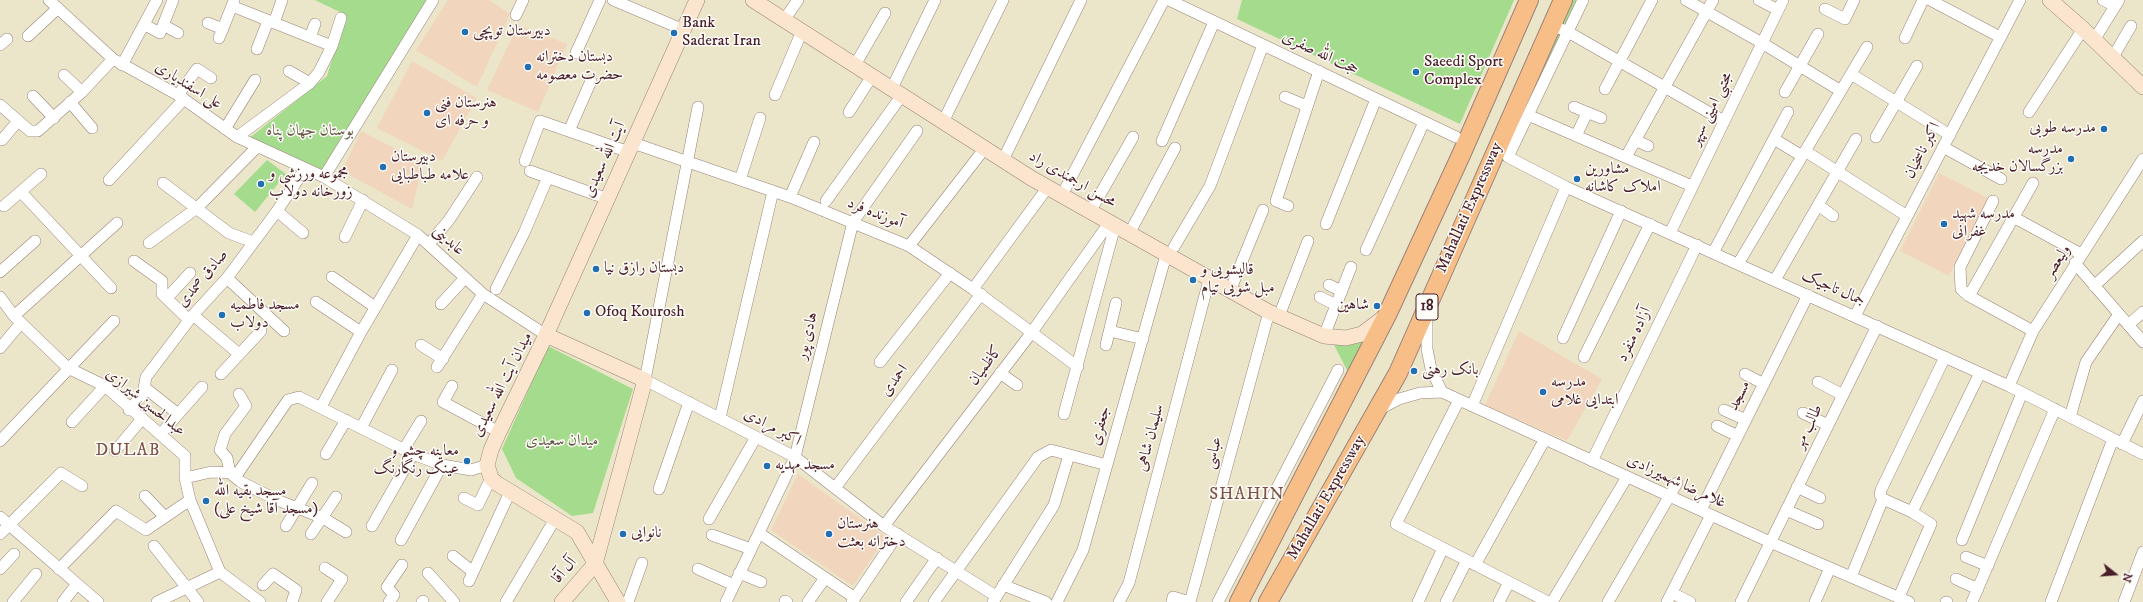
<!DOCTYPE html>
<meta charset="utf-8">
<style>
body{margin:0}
#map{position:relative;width:2143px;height:602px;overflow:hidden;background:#ebe6c9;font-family:"IM FELL DW Pica",serif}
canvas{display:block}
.north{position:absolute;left:2095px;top:554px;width:40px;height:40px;-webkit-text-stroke:3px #fdfcf7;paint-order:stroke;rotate:107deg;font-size:11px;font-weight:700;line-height:16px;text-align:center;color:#4a1f2b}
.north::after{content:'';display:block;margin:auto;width:14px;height:18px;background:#4a1f2b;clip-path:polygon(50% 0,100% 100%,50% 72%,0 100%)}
</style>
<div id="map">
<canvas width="2143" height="602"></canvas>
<div class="north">N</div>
</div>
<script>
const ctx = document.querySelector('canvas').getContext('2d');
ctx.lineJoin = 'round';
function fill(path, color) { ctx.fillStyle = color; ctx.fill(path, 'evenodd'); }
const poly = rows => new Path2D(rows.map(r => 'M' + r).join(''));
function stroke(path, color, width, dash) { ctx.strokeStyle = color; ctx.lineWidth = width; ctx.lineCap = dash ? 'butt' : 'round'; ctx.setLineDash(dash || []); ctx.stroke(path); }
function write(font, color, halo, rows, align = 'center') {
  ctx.font = font + ' "IM FELL DW Pica",Amiri,serif'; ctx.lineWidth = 3; ctx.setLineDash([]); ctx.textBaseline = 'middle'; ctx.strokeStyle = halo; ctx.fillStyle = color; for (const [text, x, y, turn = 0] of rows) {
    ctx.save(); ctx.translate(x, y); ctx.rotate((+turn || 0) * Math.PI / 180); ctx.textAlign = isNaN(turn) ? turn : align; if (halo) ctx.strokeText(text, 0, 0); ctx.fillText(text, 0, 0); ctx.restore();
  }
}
const built = poly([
 [448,0,489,0,510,14,477,87,416,50],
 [518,25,567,44,538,112,487,90],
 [412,61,477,98,442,161,377,128],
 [361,131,423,163,412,209,342,171],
 [1939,173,1988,198,1949,276,1900,251],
 [1519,331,1602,379,1567,441,1485,405],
 [798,474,886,537,853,586,771,530]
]);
const green = poly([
 [315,0,427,0,323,172,247,140,327,76,346,15],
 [1242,0,1514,0,1460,124,1237,19],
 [1568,0,1578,0,1527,108,1521,106],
 [267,160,286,174,255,212,234,194],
 [1366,337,1349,374,1332,341],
 [548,346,633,389,593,513,572,516,516,478,502,449]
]);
const minor = poly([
 [49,0,113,59,178,95,237,137,324,177,418,235,483,294,546,335],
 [613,0,684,30],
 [1169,0,1456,137],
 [1583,0,1508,157,1566,187,2009,386,2143,454],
 [1686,0,1762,43,1841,91],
 [1759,0,1778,10],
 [1930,0,2000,37],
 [2103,0,2115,6],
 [232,6,332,46],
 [1825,9,1845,19,1854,0],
 [516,15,523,0],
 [784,20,798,0],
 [208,23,223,29],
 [274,23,282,0],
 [145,25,160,33,173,0],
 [163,25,178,33],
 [1552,25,1568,32,1724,121],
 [28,36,58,8],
 [310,37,315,24],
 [219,38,234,1],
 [1905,38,1923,0],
 [2094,40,2119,0],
 [0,45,7,39],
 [257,49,268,21],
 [576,53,600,0],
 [2113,57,2131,26],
 [122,65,157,0],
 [855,65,885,13],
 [289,71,310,83],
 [1851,74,1950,135],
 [64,75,82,92],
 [892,88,935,0],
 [1605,89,1652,0],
 [1785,92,1818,34],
 [178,95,197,69,211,78],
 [775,95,802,31],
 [33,96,54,118],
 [1285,97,1307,106],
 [70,102,92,128],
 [0,105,30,131,38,131,82,92,113,59],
 [698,107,645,380,795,457,884,526,996,596],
 [1574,107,1601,118],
 [849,112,872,76],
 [2029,112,2083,29],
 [1528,115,1692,186],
 [943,122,1003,0],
 [225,129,255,80],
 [569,131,591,81],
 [1576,136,1587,113],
 [237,137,310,83,319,72,332,46,341,18],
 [1876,137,1917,66],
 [1774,139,1802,156],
 [2,140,18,121],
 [1635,140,1648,146],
 [1162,141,1214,22],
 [633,143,790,197,909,246,973,289,1078,367],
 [1943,147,2001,179],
 [1805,151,1907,216],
 [1626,157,1713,0],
 [1003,160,1081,0],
 [525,161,540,121,629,152],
 [530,171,608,199],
 [324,177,433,0],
 [109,180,184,99],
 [740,180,760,118],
 [163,183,229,233,253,242],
 [21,192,111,288],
 [1062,195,1164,0],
 [790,197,814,142],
 [826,201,902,95],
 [1993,201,1960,267,1961,289,1969,296,2033,331],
 [1818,205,1833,216],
 [4,206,41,174],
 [1288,206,1276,201,1319,71],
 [277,211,303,233],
 [1090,212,1133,137],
 [2015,218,2081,254],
 [1326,224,1376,99],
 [1670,233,1783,0],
 [1129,234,1175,148],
 [345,237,363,200],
 [149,243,197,208,257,147],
 [429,244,449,220,477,177],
 [909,246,985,148],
 [1174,247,1210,186,1263,45],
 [1366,250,1424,122],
 [1713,253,1788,112],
 [134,261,162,281,162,294,189,320],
 [2075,263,2143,342],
 [1738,264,1867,47],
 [0,272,35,241],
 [332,277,375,307],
 [227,278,284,331],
 [1775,280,1856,139],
 [1329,285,1342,291],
 [2094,286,2143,241],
 [496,289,524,233,548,177],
 [973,289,1048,187],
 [1230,291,1263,210],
 [1969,296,2033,183],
 [0,297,14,316,68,368,105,386,185,456,185,478,190,500,220,572,260,602],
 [1320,297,1336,305],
 [167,298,190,273],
 [316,302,361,332],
 [441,304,465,278],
 [193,315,239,354],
 [14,316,117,223],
 [1279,316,1308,241],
 [1855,316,2020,0],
 [1427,317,1427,349,1431,369,1442,392],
 [2128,325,2143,312],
 [1110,331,1143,339],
 [1324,336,1351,267],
 [1563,338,1621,211],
 [421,345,443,359],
 [1106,345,1116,303],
 [0,348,21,323],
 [1584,357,1650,224],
 [880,362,950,273],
 [437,367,483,294],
 [1000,373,1017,385],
 [221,374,261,331],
 [1745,374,1764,384],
 [1818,382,1843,395],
 [452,386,443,402,499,432],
 [2009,386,2033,331,2143,159],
 [144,387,178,414],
 [239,394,246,406,225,434,220,450,227,458,230,473,241,482,277,500,323,518,346,532],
 [1459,400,1396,524,1548,602],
 [1472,406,1566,187],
 [321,407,361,332,418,235],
 [129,410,143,394,146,377,193,315,227,278,277,211,305,169],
 [1378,410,1399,399,1420,393,1442,392,1770,542,1909,602],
 [1724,410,1746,420],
 [1803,413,1828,425],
 [1064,414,1115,226],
 [2070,417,2086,362,2119,314],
 [720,418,773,191],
 [72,422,105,386],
 [1717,426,1738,436],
 [361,428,392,370],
 [165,429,202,387],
 [0,441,114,321],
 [2122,444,2143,401],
 [404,449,421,421],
 [115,451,141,420],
 [326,454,346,420],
 [1592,461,1697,245],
 [185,478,211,472,238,473,288,400,299,397,413,454,442,465,471,470,487,465],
 [1797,487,1820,498],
 [835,488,981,294],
 [659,489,689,402],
 [145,496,164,516],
 [464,498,478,505,491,478],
 [1701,510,1808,295],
 [1786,510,1818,524],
 [1912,512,1980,373],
 [0,517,98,602],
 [709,519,756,437],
 [286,526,312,483],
 [372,526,413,454],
 [884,526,1032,332,1109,223],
 [759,533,855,598],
 [0,534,61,473,82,486],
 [311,534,336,497],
 [712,535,751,549],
 [401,540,442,465],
 [1962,540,2022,393],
 [154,546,198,602],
 [453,556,473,572],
 [1966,557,1988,566],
 [1475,565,1545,439],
 [325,568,342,579,327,602],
 [0,569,14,554],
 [59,569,116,511,146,530,190,500],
 [698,569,734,585],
 [428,573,454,602],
 [739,573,761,582],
 [1851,577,1883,499],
 [1956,579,1978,589],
 [469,581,510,492],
 [263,585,273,574,296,590,292,602],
 [1003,585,1046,602],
 [1672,593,1690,602],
 [1899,597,1931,524,1912,512,1883,499,1880,495,1881,490,1945,357],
 [785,601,787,602],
 [13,602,36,574],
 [63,602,77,584],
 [157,602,220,572],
 [389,602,394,595,387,587,402,565],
 [422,602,423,601],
 [506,602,555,519],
 [628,602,642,563],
 [726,602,795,457,853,222,917,131],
 [808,602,825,578],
 [852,602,898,534],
 [906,602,937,558],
 [934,602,1038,457,1051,450,1107,465],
 [993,602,1054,505,1069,455],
 [1057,602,1083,550,1166,255],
 [1119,602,1129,583,1209,280],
 [1172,602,1173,597,1190,602,1269,312],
 [1218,602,1338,370],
 [1418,602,1443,548],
 [1446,602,1467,560],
 [1499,602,1509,582],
 [1552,602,1627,477],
 [1608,602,1677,483],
 [1667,602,1711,515],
 [1741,602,1877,326],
 [1815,602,1830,568],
 [1946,602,1947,602],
 [1972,602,2055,409],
 [2051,602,2113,439],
 [2124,602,2143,552]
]);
const secondary = poly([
 [753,0,1031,178,1267,311,1324,336,1346,338,1362,334,1386,316],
 [2050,0,2083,29,2143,87],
 [546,335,645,380,595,564,562,602],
 [618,602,577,532,496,483,491,478,487,465,491,450,499,432,546,335,697,0]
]);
const trunk = poly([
 [1239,602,1387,315,1461,155,1529,0],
 [1268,602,1398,373,1563,0]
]);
const markers = [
 [465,32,4,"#1f6fb2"],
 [674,33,4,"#1f6fb2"],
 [528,67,4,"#1f6fb2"],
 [1416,72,4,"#1f6fb2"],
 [427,113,4,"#1f6fb2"],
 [2104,129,4,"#1f6fb2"],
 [2071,159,4,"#1f6fb2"],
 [383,167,4,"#1f6fb2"],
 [1577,179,4,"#1f6fb2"],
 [261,184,4,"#1f6fb2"],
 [1944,224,4,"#1f6fb2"],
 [596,269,4,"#1f6fb2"],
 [1193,280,4,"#1f6fb2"],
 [1377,306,4,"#1f6fb2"],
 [587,313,4,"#1f6fb2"],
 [222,315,4,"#1f6fb2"],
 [1414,371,4,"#1f6fb2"],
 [1543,392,4,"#1f6fb2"],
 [467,461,4,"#1f6fb2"],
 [767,466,4,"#1f6fb2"],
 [206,501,4,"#1f6fb2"],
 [623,534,4,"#1f6fb2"],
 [829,534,4,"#1f6fb2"]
];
const shields = [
 [1427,307,22]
];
const shieldNames = [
 ["18",1427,307]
];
const poiNames = [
 ["Bank",682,24],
 ["Saderat Iran",682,42],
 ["دبیرستان توپچی",473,32],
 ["دبستان دخترانه",536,58],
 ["حضرت معصومه",536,76],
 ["Saeedi Sport",1424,63],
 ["Complex",1424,81],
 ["هنرستان فنی",435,104],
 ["و حرفه ای",435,122],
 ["مدرسه طوبی",2096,129,"right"],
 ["مدرسه",2063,150,"right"],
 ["بزرگسالان خدیجه",2063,168,"right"],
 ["دبیرستان",391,158],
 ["علامه طباطبایی",391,176],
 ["مشاورین",1585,170],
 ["املاک کاشانه",1585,188],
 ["مجموعه ورزشی و",269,175],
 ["زورخانه دولاب",269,193],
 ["مدرسه شهید",1952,215],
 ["غفرانی",1952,233],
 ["دبستان رازق نیا",604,269],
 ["قالیشویی و",1201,271],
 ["مبل شویی تیام",1201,289],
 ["مسجد فاطمیه",230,306],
 ["دولاب",230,324],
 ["شاهین",1369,306,"right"],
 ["Ofoq Kourosh",595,313],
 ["بانک رهنی",1422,371],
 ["مدرسه",1551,383],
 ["ابتدایی غلامی",1551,401],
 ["معاینه چشم و",459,452,"right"],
 ["عینک رنگارنگ",459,470,"right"],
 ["مسجد مهدیه",775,466],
 ["مسجد بقیه الله",214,492],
 ["(مسجد آقا شیخ علی)",214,510],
 ["هنرستان",837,525],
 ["دخترانه بعثت",837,543],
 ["نانوایی",631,534]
];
const streetNames = [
 ["حجت الله صفری",1320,54,25],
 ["علی اسفندیاری",188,86,32],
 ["مجتبی امینی سپهر",1712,109,-64],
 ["اکبر ناسخیان",1923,151,-63],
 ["آیت الله سعیدی",605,160,-66],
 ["محسن ارجمندی راد",1072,180,30],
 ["Mahallati Expressway",1470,208,-66],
 ["آموزنده فرد",875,214,22],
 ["عابدینی",448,241,42],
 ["ولیعصر",2058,262,-58],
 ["صادق صمدی",203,279,-50],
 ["جمال تاجیک",1833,289,24],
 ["آزاده منفرد",1635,335,-64],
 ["هادی پور",808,336,-76],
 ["کاظمیان",986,366,-53],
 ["احمدی",895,381,-53],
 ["میدان آیت الله سعیدی",503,385,-63],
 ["مسجد",1740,396,-64],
 ["عبدالحسین شیرازی",145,403,39],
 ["جعفری",1101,426,-74],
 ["طالب مهر",1809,427,-64],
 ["اکبر مرادی",772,428,28],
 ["سلیمان شاهی",1151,438,-75],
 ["عباسی",1214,453,-75],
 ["غلامرضا شهمیرزادی",1676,482,25],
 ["Mahallati Expressway",1327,498,-60],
 ["آل آقا",565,571,-49]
];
const parkNames = [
 ["بوستان جهان پناه",310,132],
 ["میدان سعیدی",562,442]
];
const neighbourhoodNames = [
 ["DULAB",128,451],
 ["SHAHIN",1247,495]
];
fill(built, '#f1d5bd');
fill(green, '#a4db8c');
stroke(minor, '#9a827a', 12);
stroke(secondary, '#9a827a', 16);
stroke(trunk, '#9a827a', 20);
stroke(minor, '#fff', 11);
stroke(secondary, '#fce5cf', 15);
stroke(trunk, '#f7be87', 18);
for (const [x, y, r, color] of markers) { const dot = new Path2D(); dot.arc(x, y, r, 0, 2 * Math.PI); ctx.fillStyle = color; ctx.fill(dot); stroke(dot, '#fdfcf7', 1.5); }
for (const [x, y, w] of shields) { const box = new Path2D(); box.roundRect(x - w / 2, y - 13, w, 26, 3); ctx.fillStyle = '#fdfcf7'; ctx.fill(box); stroke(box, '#4a1f2b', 1); }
write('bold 15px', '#4a1f2b', null, shieldNames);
write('16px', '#4a1f2b', '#fdfcf7', poiNames, 'left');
write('16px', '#4a1f2b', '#fdfcf7', streetNames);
write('16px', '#655748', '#fdfcf7', parkNames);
ctx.letterSpacing = '1px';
write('17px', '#7d5048', '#fdfcf7', neighbourhoodNames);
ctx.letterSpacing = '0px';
</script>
